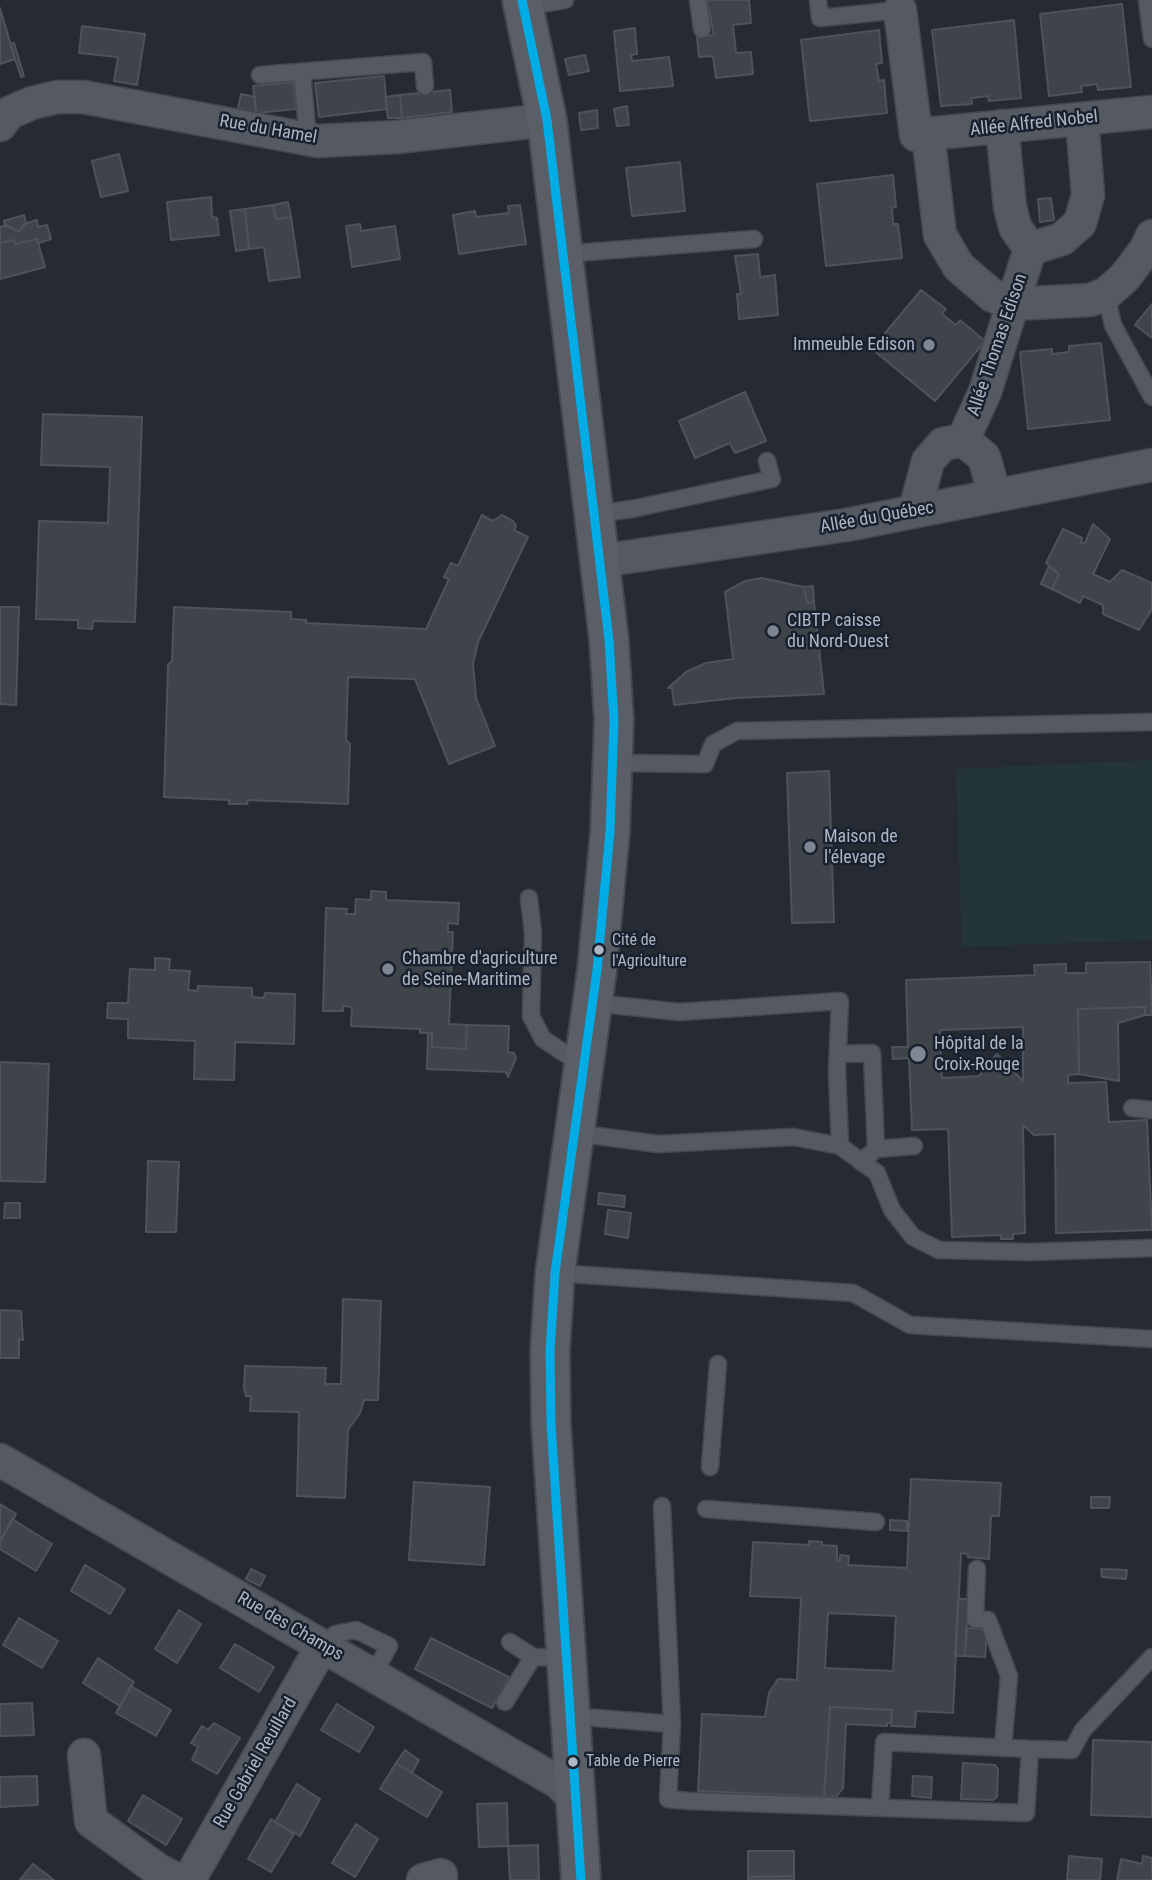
<!DOCTYPE html>
<meta charset="utf-8">
<style>
body{margin:0}
canvas{display:block;background:#262b33}
</style>
<canvas width="1152" height="1880"></canvas>
<script>
const ctx = document.querySelector('canvas').getContext('2d');
ctx.lineJoin = 'round';
function fill(path, color) { ctx.fillStyle = color; ctx.fill(path, 'evenodd'); }
const poly = rows => new Path2D(rows.map(r => 'M' + r).join(''));
function stroke(path, color, width, dash) { ctx.strokeStyle = color; ctx.lineWidth = width; ctx.lineCap = dash ? 'butt' : 'round'; ctx.setLineDash(dash || []); ctx.stroke(path); }
function write(font, color, halo, rows, align = 'center') {
  ctx.font = font + ' "Roboto Condensed",sans-serif'; ctx.lineWidth = 5; ctx.setLineDash([]); ctx.textBaseline = 'middle'; ctx.strokeStyle = halo; ctx.fillStyle = color; for (const [text, x, y, turn = 0] of rows) {
    ctx.save(); ctx.translate(x, y); ctx.rotate((+turn || 0) * Math.PI / 180); ctx.textAlign = isNaN(turn) ? turn : align; if (halo) ctx.strokeText(text, 0, 0); ctx.fillText(text, 0, 0); ctx.restore();
  }
}
const green = poly([
 [1152,760,1152,940,962,947,956,769]
]);
const building = poly([
 [707,0,749,0,751,23,733,25,736,53,751,52,753,74,716,78,713,56,699,57,697,37,714,35,707,0],
 [1122,4,1131,87,1098,90,1097,84,1081,86,1082,92,1049,96,1040,14,1122,4],
 [0,8,15,59,0,64,0,8],
 [1014,20,1021,98,989,101,988,96,971,98,972,104,941,106,932,30,1014,20],
 [82,26,145,34,137,85,114,81,118,57,79,53,82,26],
 [635,28,637,54,631,55,632,61,669,57,673,86,620,91,614,31,635,28],
 [879,30,882,63,876,64,879,81,884,80,887,113,810,121,801,40,879,30],
 [14,43,24,76,21,77,10,44,14,43],
 [585,55,589,71,569,75,565,59,585,55],
 [384,76,387,109,319,117,315,83,384,76],
 [293,82,296,109,256,113,253,86,293,82],
 [450,90,452,112,402,118,400,95,450,90],
 [241,94,255,97,256,113,238,108,241,94],
 [400,95,402,118,388,118,385,97,400,95],
 [627,106,629,125,617,126,614,109,627,106],
 [597,110,598,128,581,130,579,113,597,110],
 [119,154,128,191,101,197,92,161,119,154],
 [680,162,685,211,632,216,626,168,680,162],
 [893,175,896,207,892,208,893,224,898,224,902,258,826,266,817,184,893,175],
 [211,197,212,217,217,218,219,235,171,240,167,202,211,197],
 [1051,198,1054,220,1040,222,1038,199,1051,198],
 [288,202,291,217,276,219,273,205,288,202],
 [273,205,276,219,291,217,300,277,269,281,264,247,249,249,245,209,273,205],
 [520,205,526,244,459,254,453,215,475,211,476,217,509,213,508,206,520,205],
 [245,209,249,249,236,251,230,211,245,209],
 [24,215,26,223,19,232,5,225,4,221,24,215],
 [37,220,38,227,47,225,51,239,38,243,37,239,15,244,14,240,0,243,0,227,6,225,19,232,24,224,37,220],
 [360,224,361,231,395,226,400,259,352,267,346,226,360,224],
 [37,239,45,267,0,279,0,243,14,240,15,244,37,239],
 [758,254,760,277,775,275,778,315,739,319,737,294,741,294,735,256,758,254],
 [921,290,946,309,942,314,956,325,960,320,985,341,935,401,872,349,921,290],
 [1152,304,1152,338,1135,325,1152,304],
 [1101,343,1110,420,1028,429,1020,352,1052,349,1052,354,1069,352,1069,346,1101,343],
 [745,392,766,441,735,453,730,443,695,458,679,421,745,392],
 [43,414,142,417,135,622,93,621,92,629,78,628,78,620,36,619,39,521,108,523,110,467,41,465,43,414],
 [482,515,493,521,502,515,513,521,516,526,514,530,528,537,478,642,473,664,476,698,495,746,449,764,415,679,348,677,346,740,350,744,348,804,248,800,247,804,229,804,229,800,164,797,168,665,172,661,174,607,291,612,291,619,306,620,306,623,426,629,449,579,444,577,451,563,458,566,482,515],
 [1093,524,1110,539,1093,574,1110,582,1122,570,1152,583,1152,609,1139,630,1103,614,1103,605,1083,596,1080,603,1052,589,1059,574,1046,563,1063,529,1082,538,1081,543,1085,543,1093,524],
 [1049,566,1059,574,1052,589,1041,584,1049,566],
 [762,578,804,587,807,603,814,602,824,694,736,698,674,705,672,688,668,688,686,672,706,663,733,659,725,592,745,581,762,578],
 [813,586,814,602,807,603,804,587,813,586],
 [0,607,19,607,16,705,0,704,0,607],
 [829,771,834,922,792,923,787,773,829,771],
 [371,891,386,892,386,900,459,903,458,924,448,923,448,932,453,932,449,1024,467,1025,466,1049,432,1047,432,1033,420,1033,420,1029,351,1026,352,1007,343,1006,343,1011,323,1011,326,908,347,909,346,914,355,914,356,899,371,900,371,891],
 [155,958,170,959,169,970,190,971,188,990,197,991,198,986,252,988,252,997,264,998,265,993,295,994,294,1044,235,1042,234,1080,194,1079,195,1041,128,1038,128,1019,107,1018,108,1003,128,1003,130,969,155,970,155,958],
 [1150,962,1152,1015,1145,1015,1145,1007,1078,1009,1079,1074,1068,1075,1068,1083,1106,1082,1109,1122,1147,1120,1152,1230,1056,1233,1055,1134,1034,1135,1023,1125,1025,1233,1013,1234,1013,1239,1001,1239,1001,1235,952,1237,948,1129,912,1130,909,1058,893,1059,892,1047,908,1047,906,980,1035,975,1034,965,1066,964,1066,973,1086,973,1086,963,1150,962],
 [1023,1027,1023,1081,997,1054,979,1076,942,1078,940,1030,1023,1027],
 [1145,1007,1145,1015,1118,1023,1119,1081,1079,1074,1078,1009,1145,1007],
 [467,1025,509,1026,508,1052,514,1053,516,1058,508,1077,506,1072,427,1069,428,1033,432,1033,432,1047,466,1049,467,1025],
 [0,1062,49,1064,45,1182,0,1181,0,1062],
 [148,1161,179,1162,176,1232,146,1232,148,1161],
 [599,1193,625,1196,624,1207,598,1204,599,1193],
 [5,1203,20,1203,20,1218,4,1218,5,1203],
 [608,1210,631,1213,628,1238,605,1234,608,1210],
 [343,1299,381,1301,378,1400,364,1400,360,1413,348,1430,345,1498,297,1496,299,1412,250,1411,251,1396,246,1396,244,1388,245,1366,326,1368,325,1384,341,1384,343,1299],
 [0,1310,21,1311,23,1340,19,1339,19,1358,0,1358,0,1310],
 [911,1479,1001,1483,999,1516,991,1516,989,1559,968,1557,968,1554,961,1553,953,1713,916,1711,915,1727,891,1726,892,1710,830,1707,824,1797,698,1791,702,1714,765,1717,769,1693,778,1679,797,1680,801,1598,750,1596,753,1542,809,1545,809,1541,822,1542,822,1545,837,1546,837,1560,840,1561,840,1555,849,1556,848,1565,907,1568,911,1479],
 [828,1613,896,1616,893,1671,825,1668,828,1613],
 [414,1482,490,1487,484,1565,409,1560,414,1482],
 [1091,1497,1110,1497,1109,1508,1091,1508,1091,1497],
 [0,1504,16,1514,1,1540,0,1539,0,1504],
 [12,1519,52,1544,36,1571,0,1549,0,1541,12,1519],
 [890,1520,907,1521,907,1531,890,1530,890,1520],
 [85,1565,125,1589,110,1614,71,1591,85,1565],
 [251,1569,265,1576,260,1586,246,1579,251,1569],
 [1101,1569,1127,1570,1126,1579,1102,1577,1101,1569],
 [958,1599,968,1599,965,1656,955,1656,958,1599],
 [179,1610,201,1624,177,1663,155,1649,179,1610],
 [19,1618,58,1641,42,1668,3,1645,19,1618],
 [967,1628,987,1629,985,1657,965,1656,967,1628],
 [431,1638,509,1677,492,1708,415,1669,431,1638],
 [235,1644,274,1667,259,1692,220,1668,235,1644],
 [98,1658,134,1682,120,1706,83,1683,98,1658],
 [131,1686,171,1710,156,1736,116,1713,131,1686],
 [32,1703,34,1735,0,1736,0,1704,32,1703],
 [337,1704,374,1727,359,1752,321,1730,337,1704],
 [830,1707,892,1710,891,1723,887,1723,887,1726,846,1724,843,1788,836,1797,824,1797,830,1707],
 [214,1723,240,1738,217,1774,192,1760,198,1747,191,1743,202,1726,208,1730,214,1723],
 [1093,1740,1152,1742,1152,1817,1091,1815,1093,1740],
 [405,1750,419,1760,412,1773,396,1763,405,1750],
 [396,1763,442,1792,427,1817,380,1789,396,1763],
 [963,1763,995,1765,998,1769,997,1797,993,1800,961,1799,963,1763],
 [37,1776,38,1805,0,1807,0,1777,37,1776],
 [913,1776,932,1777,931,1798,912,1796,913,1776],
 [297,1784,320,1799,300,1836,275,1822,297,1784],
 [143,1795,182,1819,166,1845,128,1821,143,1795],
 [507,1803,508,1846,479,1847,477,1804,507,1803],
 [271,1819,294,1834,271,1872,248,1859,271,1819],
 [356,1824,378,1839,355,1877,332,1863,356,1824],
 [538,1845,539,1880,510,1880,508,1846,538,1845],
 [748,1851,794,1851,794,1876,748,1877,748,1851],
 [1069,1856,1102,1859,1100,1880,1067,1880,1069,1856],
 [1143,1856,1152,1858,1152,1880,1117,1880,1121,1859,1142,1864,1143,1856],
 [33,1864,54,1880,20,1880,33,1864],
 [794,1876,794,1880,748,1880,748,1877,794,1876]
]);
const lane = poly([
 [698,0,702,29],
 [818,0,820,18,900,10],
 [1147,0,1152,39],
 [524,7,565,0],
 [302,72,308,139],
 [260,75,423,62,425,86],
 [563,254,754,239],
 [1106,294,1113,325,1152,397],
 [594,514,632,509,772,479,767,461],
 [612,763,705,764,713,744,737,731,1152,722],
 [529,898,533,933,531,1016,543,1039,584,1066],
 [594,1003,679,1012,840,1001,837,1071,840,1146],
 [838,1054,872,1053,876,1149,861,1162],
 [1132,1108,1152,1110],
 [575,1133,658,1144,794,1137,840,1146,877,1173,892,1210,913,1237,939,1250,1030,1252,1152,1248],
 [876,1149,914,1146],
 [555,1273,853,1293,910,1325,1152,1339],
 [710,1467,718,1364],
 [662,1506,672,1724],
 [706,1509,876,1522],
 [977,1569,975,1619,988,1620,1009,1676,1003,1748],
 [510,1642,533,1657],
 [326,1648,335,1634,356,1630,389,1646,373,1675],
 [505,1702,533,1657,567,1658],
 [571,1716,672,1724,668,1799,689,1801,1026,1813,1030,1749,884,1742,880,1808],
 [1030,1749,1072,1750,1083,1730,1152,1657]
]);
const street = poly([
 [900,10,916,135,1152,112],
 [0,125,9,113,32,103,57,97,83,97,318,141,397,137,547,120],
 [1002,126,1010,207,1015,227,1030,249],
 [928,134,940,235,959,267,993,296,1013,304,1090,300,1106,294,1125,277,1146,249,1152,236],
 [1030,249,1062,239,1080,223,1088,195,1082,119],
 [963,440,985,392,1030,249],
 [963,440,984,457,995,496],
 [915,511,928,461,943,444,963,440],
 [600,561,846,525,1152,465],
 [0,1460,558,1782,575,1799],
 [84,1755,91,1821,158,1870,178,1880],
 [189,1880,322,1646],
 [423,1880,441,1875]
]);
const secondary = poly([
 [522,0,547,120,553,171,609,640,614,721,610,832,597,970,555,1273,550,1351,551,1423,581,1880]
]);
const bus1 = poly([
 [522,0,547,120,609,640,614,721,610,832,597,970,555,1273,550,1351,551,1423,581,1880]
]);
const markers = [
 [929,345,7,"#7e8593"],
 [773,631,7,"#7e8593"],
 [810,847,7,"#7e8593"],
 [599,950,6,"#aeb6c6"],
 [388,969,7,"#7e8593"],
 [918,1054,9,"#7e8593"],
 [573,1762,6,"#aeb6c6"]
];
const busNames = [
 ["Cité de",612,941],
 ["l'Agriculture",612,962],
 ["Table de Pierre",586,1762]
];
const streetNames = [
 ["Allée Alfred Nobel",1034,124,-6],
 ["Rue du Hamel",268,130,10],
 ["Allée Thomas Edison",998,345,-71],
 ["Allée du Québec",877,518,-10],
 ["Rue des Champs",290,1627,30],
 ["Rue Gabriel Reuillard",256,1763,-60]
];
const poiNames = [
 ["Immeuble Edison",915,345,"right"],
 ["CIBTP caisse",787,621],
 ["du Nord-Ouest",787,642],
 ["Maison de",824,837],
 ["l'élevage",824,858],
 ["Chambre d'agriculture",402,959],
 ["de Seine-Maritime",402,980],
 ["Hôpital de la",934,1044],
 ["Croix-Rouge",934,1065]
];
fill(green, '#233539');
fill(building, '#3f434a');
stroke(building, '#4d535c', 2);
stroke(lane, '#44474e', 19);
stroke(street, '#44474e', 35);
stroke(secondary, '#44474e', 42);
stroke(lane, '#555a62', 16);
stroke(street, '#555a62', 32);
stroke(secondary, '#595e67', 38);
stroke(bus1, '#00ace6', 9);
for (const [x, y, r, color] of markers) { const dot = new Path2D(); dot.arc(x, y, r, 0, 2 * Math.PI); ctx.fillStyle = color; ctx.fill(dot); stroke(dot, '#19212e', 2.5); }
write('16px', '#aeb6c6', '#19212e', busNames, 'left');
write('18px', '#aeb6c6', '#19212e', streetNames);
write('18px', '#aeb6c6', '#19212e', poiNames, 'left');
</script>
